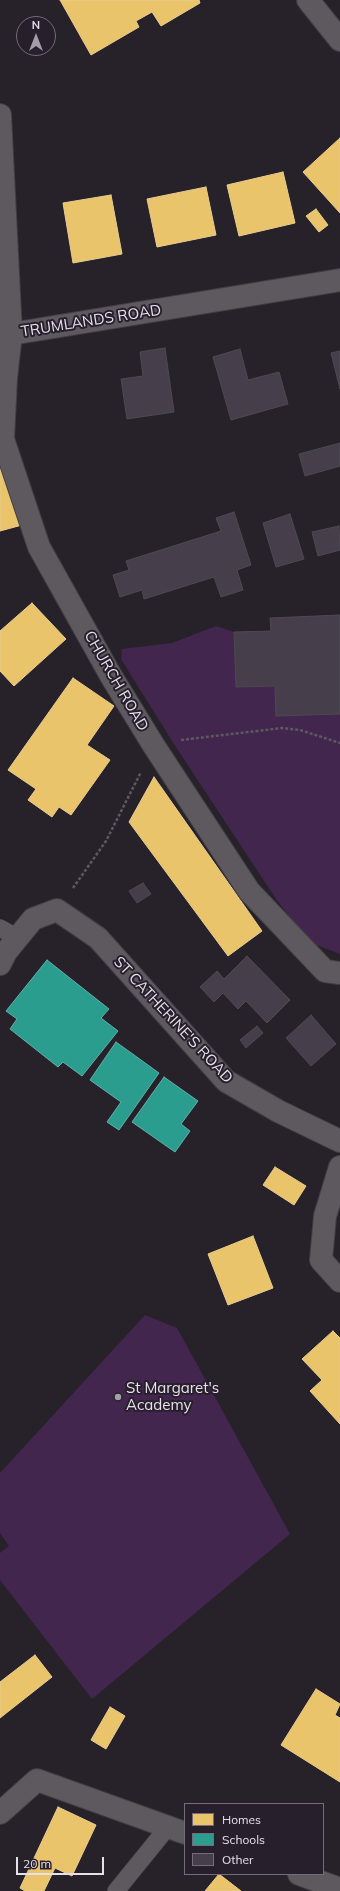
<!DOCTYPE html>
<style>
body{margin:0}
#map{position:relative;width:340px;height:1891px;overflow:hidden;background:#27222a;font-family:Mulish,sans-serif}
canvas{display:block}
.legend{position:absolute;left:184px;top:1803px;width:140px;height:72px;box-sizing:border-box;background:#281f2d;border:1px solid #746c79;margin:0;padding:5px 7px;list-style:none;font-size:12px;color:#e6e0ea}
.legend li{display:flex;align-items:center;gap:8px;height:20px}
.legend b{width:20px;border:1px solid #746c79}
.north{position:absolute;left:16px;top:16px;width:40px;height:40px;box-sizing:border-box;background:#281f2d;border:1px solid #746c79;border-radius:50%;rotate:0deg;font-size:11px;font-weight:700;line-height:16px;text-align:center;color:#e6e0ea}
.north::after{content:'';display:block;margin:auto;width:14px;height:18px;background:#a39ea7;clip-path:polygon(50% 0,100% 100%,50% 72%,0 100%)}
.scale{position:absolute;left:16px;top:1857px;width:88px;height:18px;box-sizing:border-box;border:2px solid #e6e0ea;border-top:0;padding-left:5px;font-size:12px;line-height:14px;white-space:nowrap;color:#e6e0ea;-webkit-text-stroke:3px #281f2d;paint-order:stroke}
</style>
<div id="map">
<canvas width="340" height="1891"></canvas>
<ul class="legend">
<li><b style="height:11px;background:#e9c46a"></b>Homes</li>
<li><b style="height:11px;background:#2a9d8f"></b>Schools</li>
<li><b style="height:11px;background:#473e4c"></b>Other</li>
</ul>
<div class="north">N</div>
<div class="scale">20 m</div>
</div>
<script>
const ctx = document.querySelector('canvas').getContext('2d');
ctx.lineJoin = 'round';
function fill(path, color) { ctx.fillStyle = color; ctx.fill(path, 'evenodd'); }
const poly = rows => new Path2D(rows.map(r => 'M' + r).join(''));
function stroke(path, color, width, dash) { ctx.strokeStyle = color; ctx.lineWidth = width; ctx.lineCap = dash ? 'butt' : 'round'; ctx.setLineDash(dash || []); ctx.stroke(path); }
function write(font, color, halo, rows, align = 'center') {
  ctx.font = font + ' Mulish,sans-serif'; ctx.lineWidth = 4; ctx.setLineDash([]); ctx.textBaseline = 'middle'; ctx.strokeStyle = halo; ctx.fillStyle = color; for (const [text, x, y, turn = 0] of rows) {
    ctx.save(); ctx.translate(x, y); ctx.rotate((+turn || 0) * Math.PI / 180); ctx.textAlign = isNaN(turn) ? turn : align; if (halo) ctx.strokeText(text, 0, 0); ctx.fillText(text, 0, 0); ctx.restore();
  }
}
const green = poly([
 [216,626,234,632,236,687,275,686,276,716,340,714,340,954,309,942,276,899,172,741,121,659,122,649,172,643],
 [145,1315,177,1328,290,1534,92,1699,0,1580,0,1553,9,1546,0,1533,0,1473]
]);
const homes = poly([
 [60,0,199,0,200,3,161,26,152,12,136,21,139,27,91,55,60,0],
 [340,138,340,213,303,172,340,138],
 [283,172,295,223,239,236,227,185,283,172],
 [206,187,216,235,157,247,147,199,206,187],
 [111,195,122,254,73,263,63,203,111,195],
 [316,209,328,225,319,232,306,216,316,209],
 [0,456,22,525,0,531,0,456],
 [32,603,66,639,14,686,0,671,0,631,32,603],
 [73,678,114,706,87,745,110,760,71,815,59,807,52,817,28,800,36,789,8,770,73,678],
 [154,777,262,931,228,956,129,822,154,777],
 [275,1167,306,1186,294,1205,263,1185,275,1167],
 [253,1236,273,1288,228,1305,208,1254,253,1236],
 [333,1331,340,1338,340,1424,310,1391,322,1380,302,1359,333,1331],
 [35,1655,52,1677,0,1718,0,1682,35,1655],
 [316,1689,340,1704,335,1715,340,1718,340,1782,281,1745,316,1689],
 [110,1707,125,1716,106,1749,91,1740,110,1707],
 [58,1807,96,1825,72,1876,55,1868,44,1891,25,1891,20,1888,58,1807],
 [219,1874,241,1891,205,1891,219,1874]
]);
const schools = poly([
 [47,960,109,1009,101,1018,118,1031,82,1076,63,1062,58,1067,10,1029,17,1019,6,1011,47,960],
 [116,1042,159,1073,119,1130,107,1122,121,1102,90,1080,116,1042],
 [164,1077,198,1101,181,1124,190,1131,175,1152,132,1122,164,1077]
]);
const building = poly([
 [165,348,174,412,127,419,121,379,143,376,140,352,165,348],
 [240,349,248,380,279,372,288,404,231,420,213,357,240,349],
 [340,351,340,389,331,353,340,351],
 [340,443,340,466,305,476,299,454,340,443],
 [234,512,251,565,237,570,243,590,221,597,214,577,144,599,142,590,120,597,113,575,129,570,126,561,221,531,216,518,234,512],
 [290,514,304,559,276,567,263,523,290,514],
 [339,526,340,550,318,556,312,532,339,526],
 [340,615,340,714,276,716,275,686,236,687,234,632,271,631,270,618,340,615],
 [143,883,151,894,137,903,129,891,143,883],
 [247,956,290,1000,267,1023,246,1001,238,1009,223,993,214,1002,200,987,217,971,224,979,247,956],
 [311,1015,336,1044,311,1066,286,1038,311,1015],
 [257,1026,263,1033,246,1048,240,1040,257,1026]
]);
const path = poly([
 [181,740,282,728,300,730,340,743],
 [73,888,106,841,141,772]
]);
const service = poly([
 [0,928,18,938],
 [116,1891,168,1827]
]);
const minor = poly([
 [308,0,340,40],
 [0,115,11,334,340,280],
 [0,335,11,334,6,378,3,439,39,547,111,676,154,746,249,891,325,971,340,973],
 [0,964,6,952,33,919,57,910,98,938,226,1081,278,1111,340,1141],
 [340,1167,325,1216,321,1260,340,1281],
 [0,1813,37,1780,185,1833],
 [299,1874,340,1889]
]);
const markers = [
 [118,1397,4,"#a39ea7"]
];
const streetNames = [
 ["TRUMLANDS ROAD",91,321,-9],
 ["CHURCH ROAD",116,681,60],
 ["ST CATHERINE'S ROAD",173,1020,47]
];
const poiNames = [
 ["St Margaret's",126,1388],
 ["Academy",126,1405]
];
fill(green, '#42264e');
fill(homes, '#e9c46a');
stroke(homes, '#e8cc90', 1);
fill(schools, '#2a9d8f');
stroke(schools, '#62b1aa', 1);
fill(building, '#473e4c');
stroke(building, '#4e4a50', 1);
stroke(service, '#433e45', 18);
stroke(minor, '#433e45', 24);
stroke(path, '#5d595f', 2.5, [3, 2]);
stroke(service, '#5d595f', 17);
stroke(minor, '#5d595f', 22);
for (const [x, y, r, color] of markers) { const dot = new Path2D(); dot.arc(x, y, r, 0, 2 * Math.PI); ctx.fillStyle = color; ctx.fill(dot); stroke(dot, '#281f2d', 1.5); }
write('15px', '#e6e0ea', '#281f2d', streetNames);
write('15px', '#e6e0ea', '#281f2d', poiNames, 'left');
</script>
